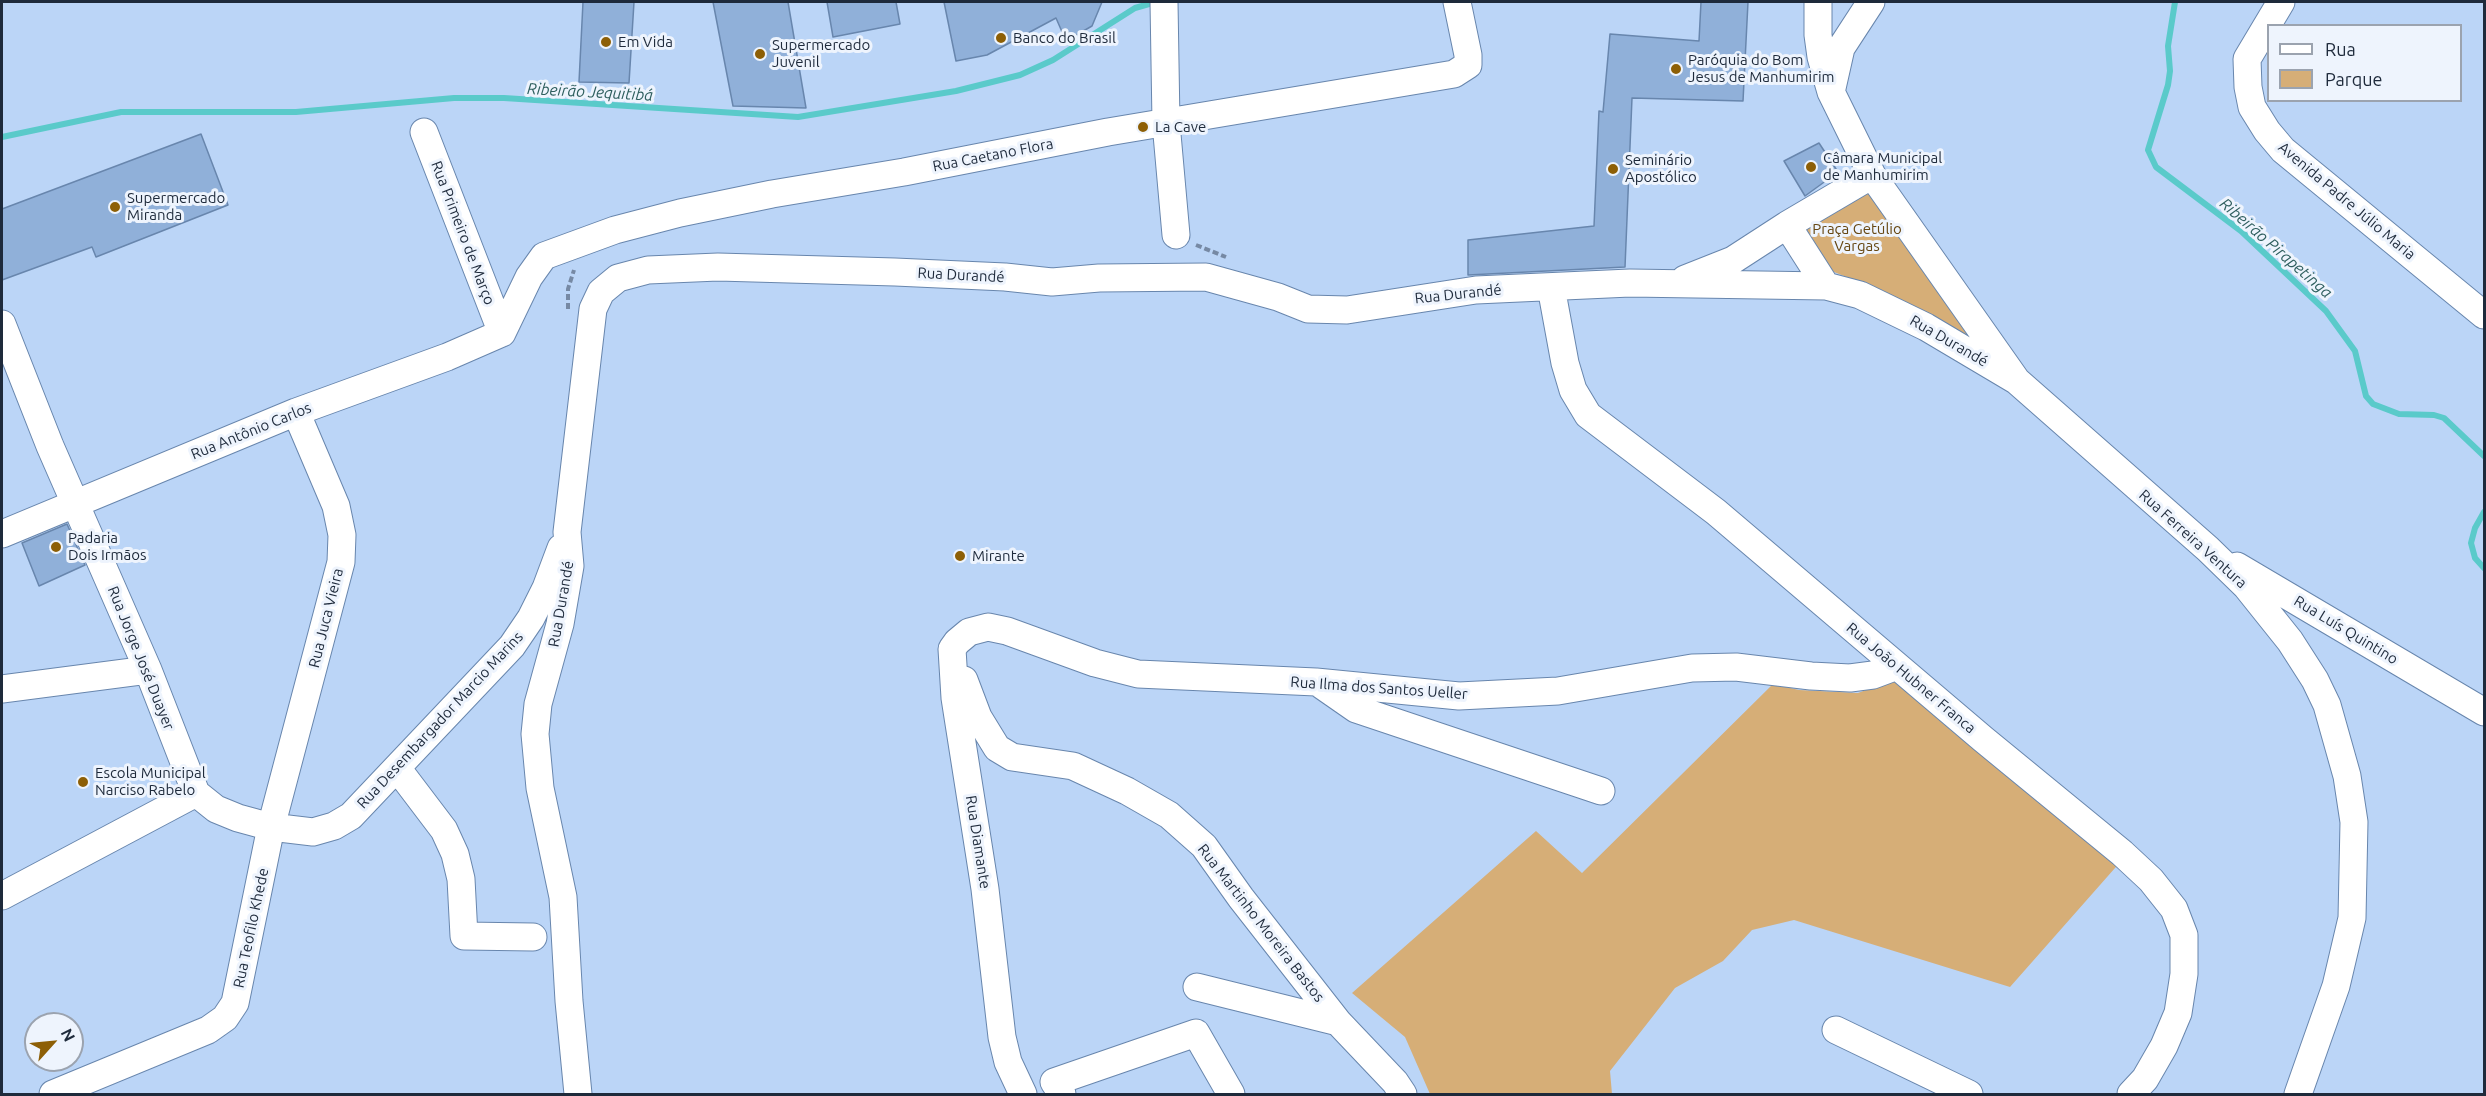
<!DOCTYPE html>
<meta charset="utf-8">
<style>
body{margin:0}
#map{position:relative;width:2486px;height:1096px;overflow:hidden;background:#bbd5f7;font-family:Ubuntu,sans-serif}
canvas{display:block}
.frame{position:absolute;inset:0;border:3px solid #1e2a3b;pointer-events:none}
.legend{position:absolute;left:2267px;top:24px;width:195px;height:78px;box-sizing:border-box;background:#eef4fd;border:2px solid #9ba3af;margin:0;padding:8px 10px;list-style:none;font-size:18px;color:#1e2a3b}
.legend li{display:flex;align-items:center;gap:12px;height:30px}
.legend b{width:30px;border:2px solid #9ba3af}
.north{position:absolute;left:24px;top:1012px;width:60px;height:60px;box-sizing:border-box;background:#eef4fd;border:2px solid #9ba3af;border-radius:50%;rotate:63deg;font-size:16px;font-weight:700;line-height:24px;text-align:center;color:#1e2a3b}
.north::after{content:'';display:block;margin:auto;width:21px;height:27px;background:#8d5f06;clip-path:polygon(50% 0,100% 100%,50% 72%,0 100%)}
</style>
<div id="map">
<canvas width="2486" height="1096"></canvas>
<div class="frame"></div>
<ul class="legend">
<li><b style="height:8px;background:#fff"></b>Rua</li>
<li><b style="height:16px;background:#d6ae77"></b>Parque</li>
</ul>
<div class="north">N</div>
</div>
<script>
const ctx = document.querySelector('canvas').getContext('2d');
ctx.lineJoin = 'round';
function fill(path, color) { ctx.fillStyle = color; ctx.fill(path, 'evenodd'); }
const poly = rows => new Path2D(rows.map(r => 'M' + r).join(''));
function stroke(path, color, width, dash) { ctx.strokeStyle = color; ctx.lineWidth = width; ctx.lineCap = dash ? 'butt' : 'round'; ctx.setLineDash(dash || []); ctx.stroke(path); }
function write(font, color, halo, rows, align = 'center') {
  ctx.font = font + ' Ubuntu,sans-serif'; ctx.lineWidth = 6; ctx.setLineDash([]); ctx.textBaseline = 'middle'; ctx.strokeStyle = halo; ctx.fillStyle = color; for (const [text, x, y, turn = 0] of rows) {
    ctx.save(); ctx.translate(x, y); ctx.rotate((+turn || 0) * Math.PI / 180); ctx.textAlign = isNaN(turn) ? turn : align; if (halo) ctx.strokeText(text, 0, 0); ctx.fillText(text, 0, 0); ctx.restore();
  }
}
const green = poly([
 [1865,183,1995,360,1882,291,1834,272,1796,231],
 [1895,679,2130,851,2010,987,1794,920,1752,930,1723,961,1675,988,1610,1071,1612,1094,1430,1094,1405,1037,1352,993,1536,831,1582,873,1773,684,1799,690,1858,693]
]);
const stream = poly([
 [2175,2,2168,46,2170,71,2168,85,2148,150,2156,167,2241,231,2326,311,2355,351,2366,396,2373,404,2399,414,2434,415,2444,418,2484,456],
 [2,137,121,112,296,112,454,98,504,98,798,117,956,91,1020,75,1053,60,1135,8,1156,2],
 [2484,512,2475,528,2471,543,2475,558,2484,568]
]);
const building = poly([
 [583,2,634,2,629,83,579,82,583,2],
 [713,2,788,2,806,108,733,106,713,2],
 [827,2,896,2,900,24,833,37,827,2],
 [944,2,1102,2,1092,26,1066,41,1056,18,987,55,956,61,944,2],
 [1701,2,1748,2,1743,101,1632,98,1625,267,1468,275,1468,240,1594,226,1599,111,1603,112,1610,34,1699,41,1701,2],
 [201,134,228,205,96,257,92,247,2,280,2,209,201,134],
 [1819,143,1838,172,1805,196,1784,161,1819,143],
 [67,524,85,565,39,586,22,543,67,524]
]);
const path = poly([
 [1196,245,1226,257],
 [568,309,568,289,574,270]
]);
const minor = poly([
 [1164,2,1166,123,1176,235],
 [1818,2,1818,35,1821,57,1831,92,1872,175,2017,381,2208,549,2246,586,2290,641,2315,680,2327,705,2347,776,2354,822,2352,918,2336,986,2298,1094],
 [2281,2,2247,59,2248,87,2252,107,2267,131,2283,150,2484,315],
 [1832,88,1841,48,1871,2],
 [424,132,502,333],
 [1787,225,1826,286],
 [1685,279,1733,260,1787,225,1872,175],
 [1551,287,1565,363,1573,390,1588,415,1716,512,1983,739,2122,853,2151,880,2174,909,2184,935,2184,974,2178,1013,2164,1046,2145,1079,2131,1094],
 [2,324,50,446,148,670,196,793],
 [502,333,529,277,544,256,615,230,680,213,772,194,904,172,1108,132,1454,74,1468,65,1468,55,1457,2],
 [2,534,296,412,447,357,502,333],
 [2237,566,2484,712],
 [964,680,978,717,997,748,1012,757,1073,766,1127,791,1169,815,1204,846,1241,898,1338,1022,1395,1082,1403,1094],
 [1320,684,1356,709,1601,791],
 [2,689,148,670],
 [397,768,444,830,455,854,461,879,464,936,533,937],
 [196,793,216,809,238,818,271,827,313,832,334,826,351,816,512,646,531,618,546,588,561,548],
 [2,896,196,793],
 [1197,987,1338,1022],
 [1836,1030,1969,1094],
 [53,1094,208,1030,225,1018,235,1003,271,827,341,562,342,535,336,506,296,412],
 [578,1094,569,1001,563,897,540,788,535,734,538,704,560,624,570,566,567,532,593,309,601,292,618,278,648,270,718,267,895,272,1005,277,1052,282,1099,278,1206,277,1278,297,1308,309,1347,310,1476,290,1630,283,1826,286,1860,295,1926,327,2017,381],
 [1023,1094,1008,1062,1002,1037,985,889,955,698,952,649,957,642,969,632,988,627,1007,631,1095,663,1138,674,1316,682,1459,696,1558,691,1692,668,1736,667,1811,676,1850,678,1873,675,1897,666],
 [1062,1094,1054,1082,1196,1033,1231,1094]
]);
const markers = [
 [1001,38,6,"#8d5f06"],
 [606,42,6,"#8d5f06"],
 [760,54,6,"#8d5f06"],
 [1676,69,6,"#8d5f06"],
 [1143,127,6,"#8d5f06"],
 [1811,167,6,"#8d5f06"],
 [1613,169,6,"#8d5f06"],
 [115,207,6,"#8d5f06"],
 [56,547,6,"#8d5f06"],
 [960,556,6,"#8d5f06"],
 [83,782,6,"#8d5f06"]
];
const poiNames = [
 ["Banco do Brasil",1013,38],
 ["Em Vida",618,42],
 ["Supermercado",772,45],
 ["Juvenil",772,62],
 ["Paróquia do Bom",1688,60],
 ["Jesus de Manhumirim",1688,77],
 ["La Cave",1155,127],
 ["Câmara Municipal",1823,158],
 ["de Manhumirim",1823,175],
 ["Seminário",1625,160],
 ["Apostólico",1625,177],
 ["Supermercado",127,198],
 ["Miranda",127,215],
 ["Padaria",68,538],
 ["Dois Irmãos",68,555],
 ["Mirante",972,556],
 ["Escola Municipal",95,773],
 ["Narciso Rabelo",95,790]
];
const streetNames = [
 ["Rua Caetano Flora",993,155,-11],
 ["Avenida Padre Júlio Maria",2347,201,40],
 ["Rua Primeiro de Março",463,233,69],
 ["Rua Durandé",961,275,3],
 ["Rua Durandé",1458,294,-6],
 ["Rua Durandé",1949,341,30],
 ["Rua Antônio Carlos",251,431,-22],
 ["Rua Ferreira Ventura",2193,539,42],
 ["Rua Durandé",561,604,-80],
 ["Rua Juca Vieira",326,618,-76],
 ["Rua Luís Quintino",2346,630,31],
 ["Rua Jorge José Duayer",141,658,68],
 ["Rua João Hubner Franca",1911,678,40],
 ["Rua Ilma dos Santos Ueller",1379,688,4],
 ["Rua Desembargador Marcio Marins",440,720,-47],
 ["Rua Diamante",978,842,81],
 ["Rua Martinho Moreira Bastos",1261,923,52],
 ["Rua Teofilo Khede",251,928,-78]
];
const parkNames = [
 ["Praça Getúlio",1857,229],
 ["Vargas",1857,246]
];
const waterNames = [
 ["Ribeirão Jequitibá",590,92,3],
 ["Ribeirão Pirapetinga",2276,248,41]
];
fill(green, '#d6ae77');
stroke(stream, '#5acaca', 6);
fill(building, '#90b0d9');
stroke(building, '#6886ad', 1.5);
stroke(minor, '#6886ad', 29);
stroke(path, '#7689a4', 4, [6, 3]);
stroke(minor, '#fff', 27);
for (const [x, y, r, color] of markers) { const dot = new Path2D(); dot.arc(x, y, r, 0, 2 * Math.PI); ctx.fillStyle = color; ctx.fill(dot); stroke(dot, '#eef4fd', 2); }
write('15px', '#1e2a3b', '#eef4fd', poiNames, 'left');
write('15px', '#1e2a3b', '#eef4fd', streetNames);
write('15px', '#664712', '#eef4fd', parkNames);
write('italic 16px', '#2f5f5f', '#eef4fd', waterNames);
</script>
